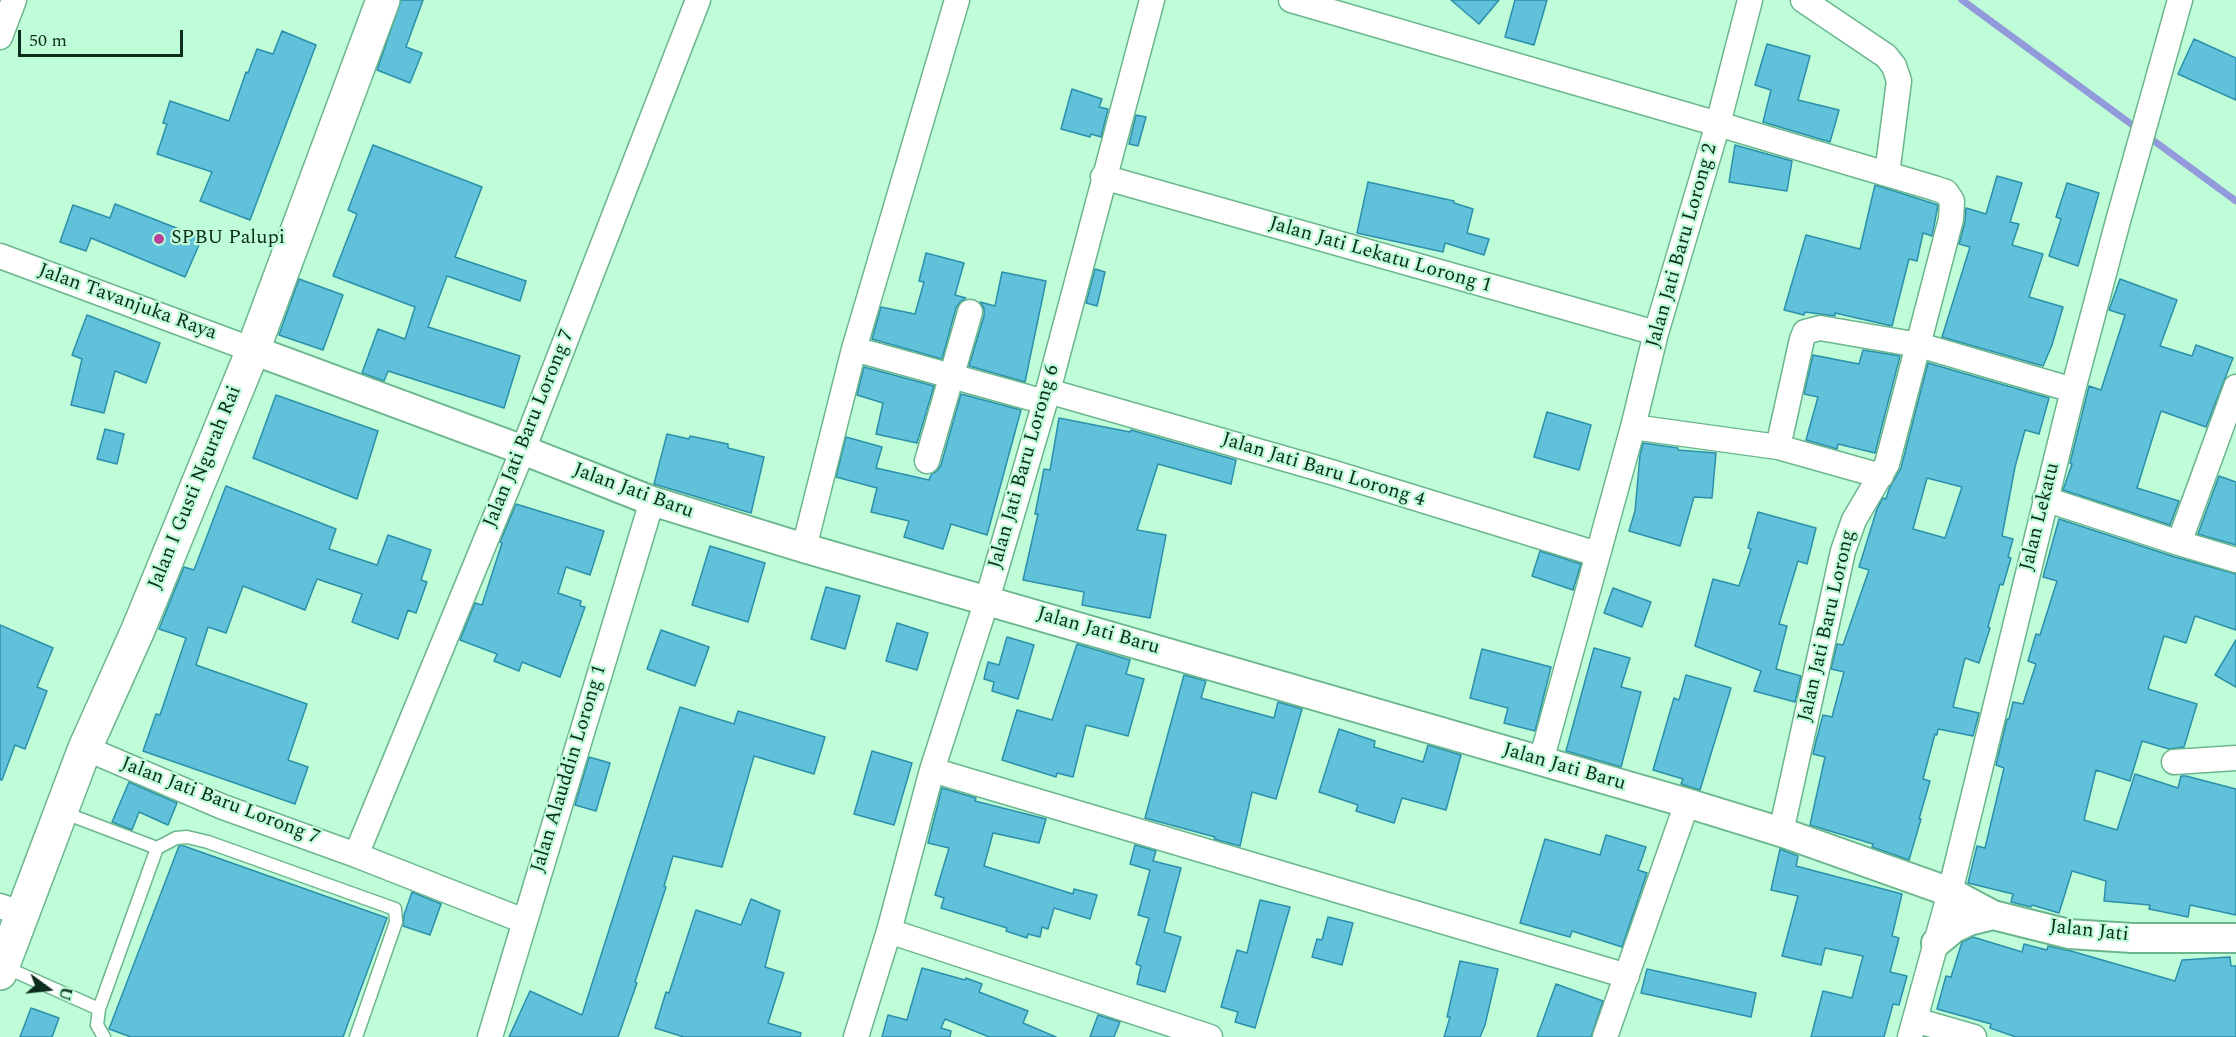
<!DOCTYPE html>
<style>
body{margin:0}
#map{position:relative;width:2236px;height:1037px;overflow:hidden;background:#bffcd8;font-family:Spectral,serif}
canvas{display:block}
.north{position:absolute;left:18px;top:959px;width:60px;height:60px;-webkit-text-stroke:4px #bffcd8;paint-order:stroke;rotate:105deg;font-size:16px;font-weight:700;line-height:24px;text-align:center;color:#0c2d1d}
.north::after{content:'';display:block;margin:auto;width:21px;height:27px;background:#0c2d1d;clip-path:polygon(50% 0,100% 100%,50% 72%,0 100%)}
.scale{position:absolute;left:18px;top:30px;width:165px;height:27px;box-sizing:border-box;border:3px solid #0c2d1d;border-top:0;padding-left:8px;font-size:18px;line-height:21px;white-space:nowrap;color:#0c2d1d;-webkit-text-stroke:4px #bffcd8;paint-order:stroke}
</style>
<div id="map">
<canvas width="2236" height="1037"></canvas>
<div class="north">U</div>
<div class="scale">50 m</div>
</div>
<script>
const ctx = document.querySelector('canvas').getContext('2d');
ctx.lineJoin = 'round';
const poly = rows => new Path2D(rows.map(r => 'M' + r).join(''));
function stroke(path, color, width, dash) { ctx.strokeStyle = color; ctx.lineWidth = width; ctx.lineCap = dash ? 'butt' : 'round'; ctx.setLineDash(dash || []); ctx.stroke(path); }
function fill(path, color) { ctx.fillStyle = color; ctx.fill(path, 'evenodd'); }
function write(font, color, halo, rows, align = 'center') {
  ctx.font = font + ' Spectral,serif'; ctx.lineWidth = 4.5; ctx.setLineDash([]); ctx.textBaseline = 'middle'; ctx.strokeStyle = halo; ctx.fillStyle = color; for (const [text, x, y, turn = 0] of rows) {
    ctx.save(); ctx.translate(x, y); ctx.rotate((+turn || 0) * Math.PI / 180); ctx.textAlign = isNaN(turn) ? turn : align; if (halo) ctx.strokeText(text, 0, 0); ctx.fillText(text, 0, 0); ctx.restore();
  }
}
const stream = poly([
 [1962,0,2236,201]
]);
const building = poly([
 [401,0,423,0,406,47,422,53,410,83,377,70,401,0],
 [1451,0,1499,0,1479,24,1451,0],
 [1515,0,1547,0,1534,45,1505,37,1515,0],
 [282,31,316,45,250,220,200,201,212,172,157,154,167,124,163,123,170,101,229,121,246,72,248,73,257,49,273,54,282,31],
 [2194,39,2236,58,2236,100,2178,74,2194,39],
 [1767,44,1810,56,1798,100,1839,110,1830,142,1763,122,1771,90,1755,85,1767,44],
 [1072,89,1102,99,1099,107,1108,109,1101,137,1091,134,1090,137,1061,129,1072,89],
 [1136,115,1146,117,1138,146,1129,144,1136,115],
 [373,145,482,187,455,257,526,281,520,301,447,276,428,327,520,356,504,408,388,371,384,381,362,373,378,329,405,339,415,307,333,276,357,214,348,210,373,145],
 [1735,145,1792,161,1787,191,1729,182,1735,145],
 [1997,176,2022,183,2010,222,2019,224,2012,245,2043,254,2029,297,2063,307,2052,345,2043,366,1942,337,1970,247,1959,244,1965,222,1966,208,1986,214,1997,176],
 [1368,182,1454,201,1454,203,1473,209,1467,233,1489,239,1484,255,1445,243,1443,252,1357,233,1368,182],
 [2067,183,2099,193,2078,266,2049,256,2061,219,2056,217,2067,183],
 [1875,185,1938,205,1932,236,1923,233,1917,261,1909,259,1892,326,1835,313,1835,316,1805,312,1804,315,1784,310,1806,235,1860,249,1875,185],
 [115,204,202,238,185,277,91,238,86,251,60,242,73,205,110,218,115,204],
 [926,253,964,263,955,295,966,298,960,302,956,308,942,359,872,339,881,307,915,314,924,282,919,281,926,253],
 [1095,269,1105,272,1097,306,1086,303,1095,269],
 [1002,272,1046,281,1025,382,969,366,984,316,984,308,980,302,995,306,1002,272],
 [299,279,343,295,323,350,279,335,299,279],
 [2120,279,2177,300,2160,346,2192,356,2196,345,2233,358,2206,427,2161,411,2137,488,2179,501,2170,525,2063,490,2072,464,2070,463,2089,386,2101,390,2125,315,2109,310,2120,279],
 [87,315,160,343,146,383,115,371,104,413,71,405,82,359,72,355,87,315],
 [1863,350,1900,356,1875,453,1838,444,1837,449,1806,440,1818,397,1804,394,1813,355,1859,364,1863,350],
 [1928,363,2049,398,2039,434,2025,430,2015,467,2002,536,2013,539,2008,557,2011,558,2003,585,2000,584,1988,627,1990,628,1979,663,1965,658,1953,707,1979,713,1973,736,1938,729,1937,735,1935,734,1923,779,1930,781,1919,819,1921,819,1909,860,1872,847,1873,844,1810,825,1825,757,1813,754,1816,741,1823,715,1832,717,1844,672,1831,669,1837,644,1843,645,1869,570,1859,567,1877,509,1883,498,1886,499,1889,489,1901,468,1928,363],
 [1927,478,1962,487,1945,538,1913,529,1927,478],
 [864,367,934,386,917,443,876,434,883,403,857,395,864,367],
 [961,394,1021,410,987,535,951,524,943,549,904,537,909,521,871,512,877,488,836,477,846,437,882,447,876,468,929,480,931,475,937,471,941,465,961,394],
 [276,395,378,431,357,499,253,458,276,395],
 [1547,412,1591,425,1579,470,1534,457,1547,412],
 [1059,418,1130,432,1131,430,1236,460,1231,484,1158,464,1137,530,1166,535,1150,618,1082,605,1084,592,1023,580,1038,514,1035,514,1044,469,1050,470,1059,418],
 [105,429,124,434,117,464,97,459,105,429],
 [667,434,689,439,690,436,728,444,728,448,764,457,751,513,654,484,667,434],
 [1643,443,1678,448,1678,450,1716,453,1712,498,1694,497,1680,546,1629,531,1635,511,1640,455,1643,443],
 [2219,476,2236,482,2236,545,2198,534,2219,476],
 [226,486,336,529,329,549,377,565,388,535,431,550,421,580,427,582,416,613,408,610,398,639,352,622,362,594,317,579,305,610,243,586,226,633,208,627,196,665,307,704,288,760,308,767,295,804,143,751,156,714,160,715,186,638,159,629,184,567,194,570,226,486],
 [516,504,604,531,590,575,566,567,558,593,581,601,580,606,585,607,560,677,522,662,519,671,494,661,497,654,460,640,475,603,482,605,502,543,500,542,516,504],
 [1758,512,1816,528,1807,564,1798,561,1779,624,1787,626,1776,669,1801,676,1795,702,1754,691,1761,671,1695,646,1713,579,1739,586,1751,549,1748,548,1758,512],
 [2059,519,2175,557,2236,574,2236,630,2195,616,2186,643,2164,636,2148,689,2197,704,2184,747,2169,749,2142,741,2130,781,2096,770,2084,820,2117,830,2135,774,2178,788,2181,776,2186,776,2236,789,2236,915,2190,905,2188,917,2149,909,2150,905,2104,901,2106,881,2072,871,2059,913,2032,905,2031,907,2011,902,2013,894,1968,883,1977,846,1985,848,2004,768,1996,765,2007,719,2009,719,2013,702,2023,704,2036,664,2028,661,2036,634,2040,635,2057,581,2043,577,2059,519],
 [710,546,765,563,748,622,692,605,710,546],
 [1540,551,1581,564,1573,590,1532,576,1540,551],
 [826,587,860,596,845,649,811,639,826,587],
 [1613,588,1651,602,1642,627,1604,613,1613,588],
 [897,623,928,633,917,670,886,661,897,623],
 [0,625,53,648,37,687,47,691,25,749,15,745,2,780,0,780,0,625],
 [661,630,709,647,695,686,647,669,661,630],
 [1007,637,1034,645,1018,699,992,691,994,682,984,679,988,662,999,665,1007,637],
 [2236,640,2236,687,2215,675,2236,640],
 [1077,644,1130,660,1126,674,1144,679,1128,736,1086,725,1073,777,1057,773,1056,777,1002,760,1017,710,1052,720,1077,644],
 [1594,648,1630,658,1621,687,1641,692,1621,767,1566,751,1594,648],
 [1482,649,1551,667,1535,731,1504,723,1508,708,1470,698,1482,649],
 [1184,675,1206,681,1201,698,1274,718,1278,702,1302,709,1276,799,1252,792,1240,846,1214,839,1215,837,1145,818,1184,675],
 [1686,675,1731,688,1700,790,1681,784,1683,779,1653,770,1674,698,1679,700,1686,675],
 [680,707,734,724,738,711,825,737,814,774,754,756,722,867,673,856,664,886,666,887,635,982,637,983,618,1037,509,1037,530,991,582,1015,680,707],
 [1339,729,1375,741,1374,747,1423,762,1428,745,1461,755,1446,810,1402,798,1394,823,1356,811,1358,805,1319,792,1339,729],
 [872,751,912,763,894,825,854,814,872,751],
 [589,757,610,763,596,811,575,805,589,757],
 [129,782,177,803,168,825,139,812,132,830,112,822,129,782],
 [942,788,976,798,975,801,1046,819,1039,843,993,833,984,866,1073,894,1074,889,1097,895,1090,919,1054,908,1048,929,1042,927,1040,937,1028,934,1027,938,1006,931,1007,928,941,908,944,898,935,895,949,848,928,843,942,788],
 [1606,835,1646,847,1638,870,1647,873,1622,947,1572,931,1570,937,1520,923,1545,839,1600,855,1606,835],
 [1135,845,1156,851,1153,861,1181,868,1164,932,1181,937,1165,992,1137,984,1141,966,1136,964,1149,918,1138,915,1150,870,1130,864,1135,845],
 [179,846,184,846,387,918,343,1037,131,1037,109,1029,179,846],
 [1780,849,1798,856,1796,866,1902,894,1892,936,1899,938,1890,972,1907,976,1899,1005,1893,1004,1884,1037,1811,1037,1823,991,1852,998,1863,956,1825,948,1821,965,1782,956,1798,896,1771,890,1780,849],
 [412,892,441,904,430,935,403,926,404,915,412,892],
 [751,899,780,911,765,967,784,973,768,1023,801,1033,800,1037,684,1037,655,1028,666,992,669,993,696,910,741,925,751,899],
 [1260,900,1290,907,1255,1028,1235,1022,1238,1012,1221,1007,1237,950,1247,953,1260,900],
 [1328,917,1353,923,1342,965,1312,957,1317,939,1322,940,1328,917],
 [1973,937,2022,952,2024,944,2047,950,2048,946,2071,951,2175,981,2182,960,2230,957,2231,966,2236,966,2236,1037,2016,1037,1990,1028,1991,1024,1937,1009,1946,976,1951,977,1962,942,1973,937],
 [1460,961,1498,969,1485,1025,1480,1037,1444,1037,1450,1017,1447,1017,1460,961],
 [922,968,965,980,966,978,982,984,979,992,1028,1011,1023,1023,1056,1037,989,1037,945,1019,941,1028,951,1031,950,1037,882,1037,888,1015,907,1020,922,968],
 [1647,969,1756,993,1751,1017,1641,993,1647,969],
 [1556,984,1603,1001,1591,1037,1537,1037,1556,984],
 [31,1008,59,1018,52,1037,20,1037,31,1008],
 [1098,1015,1120,1022,1114,1037,1090,1037,1098,1015]
]);
const service = poly([
 [62,812,157,848,176,838,187,837,208,842,395,909,396,922,356,1037],
 [5,967,99,1009,97,1025,104,1037],
 [99,1009,157,848]
]);
const minor = poly([
 [1291,0,1718,124,1656,333,1633,427,1541,761],
 [1750,0,1718,124,1934,188,1946,192,1952,201,1951,219,1887,464,1854,520,1843,551,1781,832],
 [1803,0,1886,56,1894,66,1899,81,1887,174],
 [0,37,14,0],
 [1103,177,1656,333],
 [0,256,253,350],
 [854,349,1045,402],
 [1048,391,1331,472,1597,554],
 [1633,427,1778,447,1802,339,1805,332,1820,328,1919,345,2073,390],
 [1778,447,1881,476],
 [927,461,970,312],
 [2045,499,2179,543,2236,560],
 [2179,543,2236,387],
 [804,548,854,349,957,0],
 [85,748,223,807,356,855,524,921],
 [2174,762,2236,758],
 [932,770,1627,976],
 [356,855,523,450,698,0],
 [0,906,22,914],
 [889,931,932,770,987,600,1045,402,1152,0],
 [1915,1020,1974,1037],
 [490,1037,652,501],
 [856,1037,889,931,1210,1037],
 [1605,1037,1687,803],
 [1910,1037,1950,892,2073,390,2118,221,2180,0]
]);
const tertiary = poly([
 [253,350,523,450,652,501,804,548,1687,803,1781,832,1950,892,1993,915,2069,934,2132,938,2236,938],
 [1936,943,1954,928,1969,921,1993,915]
]);
const secondary = poly([
 [0,973,85,748,138,630,253,350,383,0]
]);
const markers = [
 [159,239,6,"#b7429a"]
];
const poiNames = [
 ["SPBU Palupi",171,239]
];
const streetNames = [
 ["Jalan Jati Baru Lorong 2",1683,246,-74],
 ["Jalan Jati Lekatu Lorong 1",1380,256,16],
 ["Jalan Tavanjuka Raya",127,303,20],
 ["Jalan Jati Baru Lorong 7",530,429,-68],
 ["Jalan Jati Baru Lorong 6",1025,467,-74],
 ["Jalan Jati Baru Lorong 4",1323,471,17],
 ["Jalan I Gusti Ngurah Rai",196,488,-68],
 ["Jalan Jati Baru",633,492,20],
 ["Jalan Lekatu",2041,517,-76],
 ["Jalan Jati Baru Lorong",1828,626,-77],
 ["Jalan Jati Baru",1098,632,16],
 ["Jalan Jati Baru",1564,768,16],
 ["Jalan Alauddin Lorong 1",570,769,-73],
 ["Jalan Jati Baru Lorong 7",220,802,21],
 ["Jalan Jati",2089,932,6]
];
stroke(stream, '#929adb', 7);
fill(building, '#61c0da');
stroke(building, '#2b90aa', 1.5);
stroke(service, '#6bb68d', 15);
stroke(minor, '#6bb68d', 27);
stroke(tertiary, '#6bb68d', 32);
stroke(secondary, '#6bb68d', 36);
stroke(service, '#fff', 12);
stroke(minor, '#fff', 24);
stroke(tertiary, '#fff', 28);
stroke(secondary, '#fff', 33);
for (const [x, y, r, color] of markers) { const dot = new Path2D(); dot.arc(x, y, r, 0, 2 * Math.PI); ctx.fillStyle = color; ctx.fill(dot); stroke(dot, '#bffcd8', 2); }
write('20px', '#0c2d1d', '#bffcd8', poiNames, 'left');
write('20px', '#0c2d1d', '#bffcd8', streetNames);
</script>
